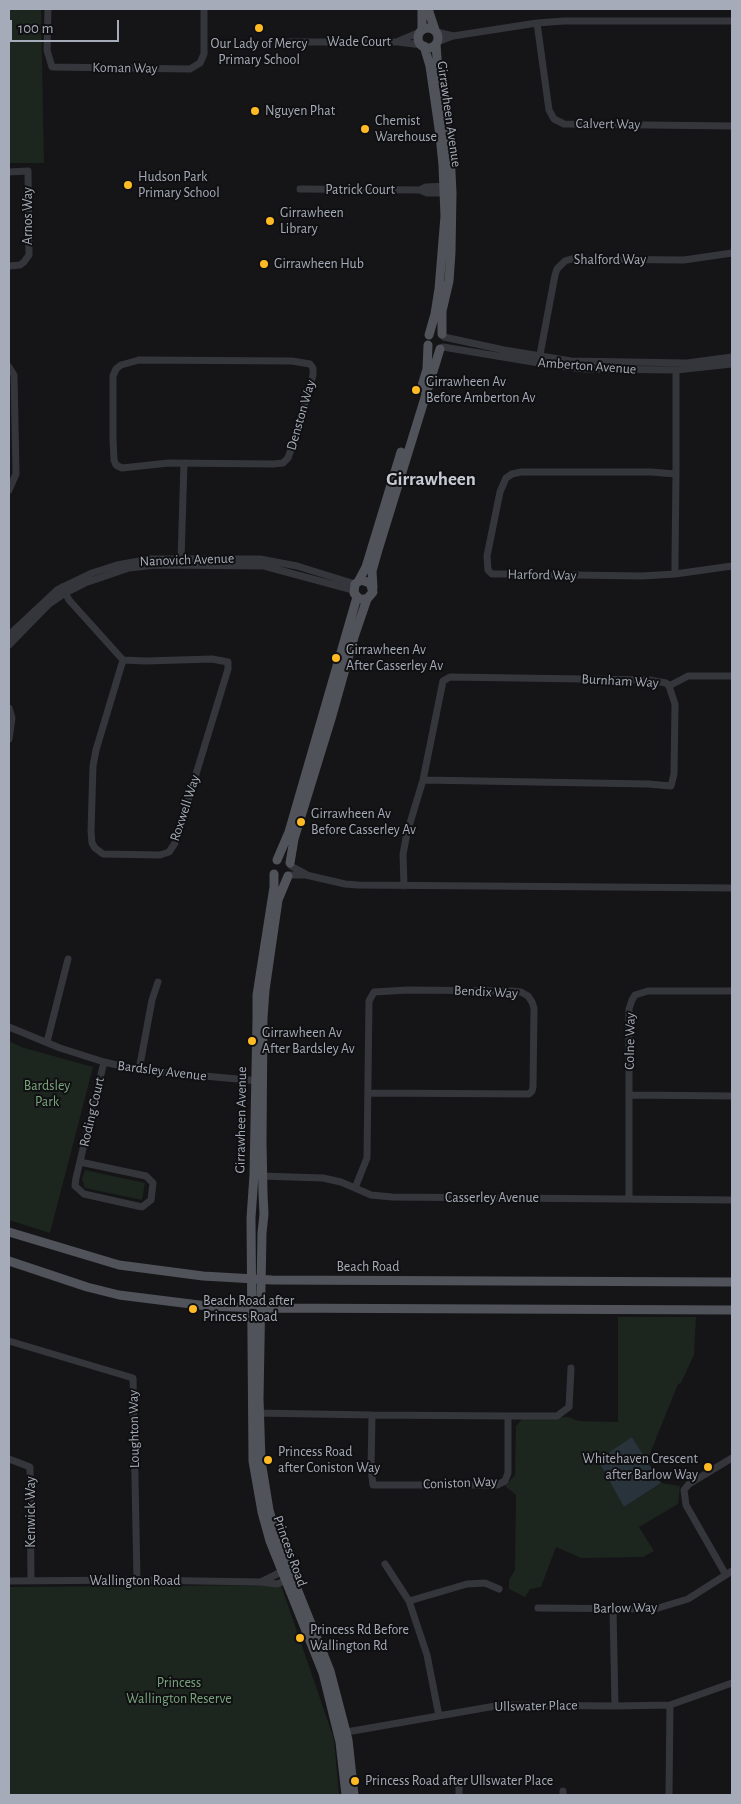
<!DOCTYPE html>
<style>
body{margin:0}
#map{position:relative;width:741px;height:1804px;overflow:hidden;background:#151517;font-family:"Alegreya Sans",sans-serif}
canvas{display:block}
.frame{position:absolute;inset:0;border:10px solid #a5abb8;pointer-events:none}
.scale{position:absolute;left:10px;top:20px;width:109px;height:22px;box-sizing:border-box;border:2px solid #a5abb8;border-top:0;padding-left:6px;font-size:15px;line-height:18px;white-space:nowrap;color:#a5abb8;-webkit-text-stroke:4px #101012;paint-order:stroke}
</style>
<div id="map">
<canvas width="741" height="1804"></canvas>
<div class="frame"></div>
<div class="scale">100 m</div>
</div>
<script>
const ctx = document.querySelector('canvas').getContext('2d');
ctx.lineJoin = 'round';
function fill(path, color) { ctx.fillStyle = color; ctx.fill(path, 'evenodd'); }
const poly = rows => new Path2D(rows.map(r => 'M' + r).join(''));
function stroke(path, color, width, dash) { ctx.strokeStyle = color; ctx.lineWidth = width; ctx.lineCap = dash ? 'butt' : 'round'; ctx.setLineDash(dash || []); ctx.stroke(path); }
function write(font, color, halo, rows, align = 'center') {
  ctx.font = font + ' "Alegreya Sans",sans-serif'; ctx.lineWidth = 4; ctx.setLineDash([]); ctx.textBaseline = 'middle'; ctx.strokeStyle = halo; ctx.fillStyle = color; for (const [text, x, y, turn = 0] of rows) {
    ctx.save(); ctx.translate(x, y); ctx.rotate((+turn || 0) * Math.PI / 180); ctx.textAlign = isNaN(turn) ? turn : align; if (halo) ctx.strokeText(text, 0, 0); ctx.fillText(text, 0, 0); ctx.restore();
  }
}
const green = poly([
 [9,9,41,9,44,163,9,163],
 [9,1041,21,1047,93,1067,50,1233,9,1220],
 [85,1170,145,1183,142,1200,85,1188,82,1179],
 [618,1317,696,1317,694,1355,681,1383,678,1384,647,1461,632,1437,624,1507,661,1483,680,1486,678,1504,639,1527,654,1551,643,1557,581,1558,556,1547,541,1587,530,1589,525,1597,509,1589,509,1580,515,1570,516,1495,505,1486,515,1475,516,1426,523,1418,568,1417,578,1421,618,1422],
 [281,1585,334,1739,339,1795,9,1795,9,1587]
]);
const water = poly([
 [632,1437,661,1483,624,1507,598,1460]
]);
const minor = poly([
 [48,9,47,50,52,67,190,69,200,63,204,54,204,9],
 [537,23,549,110,554,119,564,124,732,126],
 [437,32,453,36],
 [399,41,420,32],
 [289,42,398,42,422,45],
 [437,42,453,36,537,23,564,21,732,21],
 [9,172,28,171,29,255,24,262,20,265,9,266],
 [300,189,420,190,427,193,449,193],
 [420,190,426,187,447,186],
 [444,337,504,350,571,361,687,363,732,357],
 [443,347,557,366,585,369,676,370,732,364],
 [139,360,292,361,310,364,313,368,313,375,294,441,288,458,283,463,273,464,169,463,122,468,116,465,114,460,113,439,113,376,116,369,121,365,139,360],
 [539,360,555,275,557,269,565,261,571,259,684,260,732,253],
 [676,363,676,474,675,560,675,574,642,576,505,574,492,574,488,570,487,556,500,492,506,478,512,474,521,472,651,472,676,474],
 [9,367,14,375,16,474,9,490],
 [181,560,184,463],
 [675,574,732,566],
 [62,587,69,600,123,660,146,661,212,659,228,662,228,669,175,843,169,852,160,855,103,854,95,848,92,843,91,831,93,766,96,750,123,660],
 [9,635,57,590,92,573,117,565,150,559,260,559,297,566,355,584],
 [9,645,49,604,65,593,85,583,129,568,156,565,264,566,353,590],
 [669,686,688,676,732,676],
 [9,708,12,718,9,739],
 [291,866,306,874],
 [290,875,306,875,345,884,358,885,732,888],
 [404,886,403,854,407,833,423,780,443,681,450,677,649,680,666,683,669,686,675,704,674,774,671,786,648,784,423,780],
 [9,1027,60,1048,104,1062,139,1070,259,1081],
 [47,1042,68,959],
 [139,1070,152,1000,158,982],
 [630,1095,732,1096],
 [80,1162,146,1176,153,1183,151,1200,142,1207,84,1194,75,1186,76,1178,104,1062],
 [260,1176,323,1178,341,1182,371,1195,392,1197,732,1200],
 [355,1188,367,1158,369,1001,374,992,408,990,512,991,521,992,528,996,532,1002,534,1008,533,1087,532,1091,529,1094,369,1093],
 [629,1199,629,1009,632,1000,635,995,648,991,732,991],
 [9,1341,133,1378,137,1580],
 [255,1413,372,1415,371,1469,373,1485,497,1485,505,1481,508,1473,508,1416,372,1415],
 [508,1416,557,1416,569,1407,571,1368],
 [9,1459,30,1467,31,1581],
 [385,1564,409,1601,427,1655,439,1716],
 [726,1575,686,1505,684,1490,689,1484,732,1458],
 [9,1581,137,1580,261,1582,277,1584,290,1579],
 [261,1582,285,1570],
 [409,1601,467,1584,485,1583,499,1589],
 [538,1608,655,1609,688,1599,732,1571],
 [613,1609,615,1706],
 [341,1733,501,1705,615,1706,670,1705,732,1683],
 [459,1785,459,1795],
 [563,1791,563,1795],
 [669,1795,670,1705]
]);
const major = poly([
 [422,9,422,30],
 [428,9,435,30],
 '418 38a10 10 0 1 1 20 0a10 10 0 1 1-20 0Z',
 [436,44,439,86,450,151,452,193,451,252,449,281,442,311,442,334],
 [424,46,430,66,440,135,443,165,445,216,439,289,435,314,429,335],
 [421,389,427,369,428,345],
 [358,582,366,567,401,452],
 [373,588,372,571,378,550,440,349],
 [277,860,289,832,357,597],
 [290,863,294,839,331,719,354,637,367,599,373,592,370,583,361,580,355,584,354,593,359,599,367,599],
 [274,874,274,887,257,995,257,1018,254,1175,251,1218,253,1461,262,1512,270,1541,323,1673,340,1742,346,1795],
 [288,876,278,900,265,990,263,1018,262,1141,263,1194,264,1214,262,1233,259,1399,261,1461,269,1510,277,1539,330,1671,348,1740,354,1795],
 [9,1232,119,1265,203,1276,272,1280,732,1282],
 [9,1261,87,1287,119,1295,207,1306,261,1308,732,1310]
]);
const markers = [
 [259,28,5,"#ffba24"],
 [255,111,5,"#ffba24"],
 [365,129,5,"#ffba24"],
 [128,185,5,"#ffba24"],
 [270,221,5,"#ffba24"],
 [264,264,5,"#ffba24"],
 [416,390,5,"#ffba24"],
 [336,658,5,"#ffba24"],
 [301,822,5,"#ffba24"],
 [252,1041,5,"#ffba24"],
 [193,1309,5,"#ffba24"],
 [268,1460,5,"#ffba24"],
 [708,1467,5,"#ffba24"],
 [300,1638,5,"#ffba24"],
 [355,1781,5,"#ffba24"]
];
const streetNames = [
 ["Wade Court",359,42],
 ["Koman Way",125,68,1],
 ["Girrawheen Avenue",449,114,82],
 ["Calvert Way",608,124,1],
 ["Patrick Court",360,190],
 ["Arnos Way",28,216,-90],
 ["Shalford Way",610,260],
 ["Amberton Avenue",587,366,4],
 ["Denston Way",301,415,-74],
 ["Nanovich Avenue",187,560,-2],
 ["Harford Way",542,575,1],
 ["Burnham Way",620,681,3],
 ["Roxwell Way",185,808,-72],
 ["Bendix Way",486,992,3],
 ["Colne Way",630,1041,-89],
 ["Bardsley Avenue",162,1071,7],
 ["Roding Court",92,1112,-77],
 ["Girrawheen Avenue",241,1120,-89],
 ["Casserley Avenue",492,1198],
 ["Beach Road",368,1267],
 ["Loughton Way",134,1429,-91],
 ["Coniston Way",460,1483,-2],
 ["Kenwick Way",31,1512,-90],
 ["Princess Road",290,1551,70],
 ["Wallington Road",135,1581],
 ["Barlow Way",625,1608,-1],
 ["Ullswater Place",536,1706,-1]
];
const poiNames = [
 ["Our Lady of Mercy",259,44,"center"],
 ["Primary School",259,60,"center"],
 ["Nguyen Phat",265,111],
 ["Chemist",375,121],
 ["Warehouse",375,137],
 ["Hudson Park",138,177],
 ["Primary School",138,193],
 ["Girrawheen",280,213],
 ["Library",280,229],
 ["Girrawheen Hub",274,264],
 ["Girrawheen Av",426,382],
 ["Before Amberton Av",426,398],
 ["Girrawheen Av",346,650],
 ["After Casserley Av",346,666],
 ["Girrawheen Av",311,814],
 ["Before Casserley Av",311,830],
 ["Girrawheen Av",262,1033],
 ["After Bardsley Av",262,1049],
 ["Beach Road after",203,1301],
 ["Princess Road",203,1317],
 ["Princess Road",278,1452],
 ["after Coniston Way",278,1468],
 ["Whitehaven Crescent",698,1459,"right"],
 ["after Barlow Way",698,1475,"right"],
 ["Princess Rd Before",310,1630],
 ["Wallington Rd",310,1646],
 ["Princess Road after Ullswater Place",365,1781]
];
const parkNames = [
 ["Bardsley",47,1086],
 ["Park",47,1102],
 ["Princess",179,1683],
 ["Wallington Reserve",179,1699]
];
const districtNames = [
 ["Girrawheen",431,479]
];
fill(green, '#1c251e');
fill(water, '#29333c');
stroke(minor, '#35363c', 7);
stroke(major, '#51535b', 9);
for (const [x, y, r, color] of markers) { const dot = new Path2D(); dot.arc(x, y, r, 0, 2 * Math.PI); ctx.fillStyle = color; ctx.fill(dot); stroke(dot, '#101012', 2); }
write('14px', '#a5abb8', '#101012', streetNames);
write('14px', '#a5abb8', '#101012', poiNames, 'left');
write('14px', '#7aa57d', '#101012', parkNames);
write('bold 19px', '#c6cad4', '#101012', districtNames);
</script>
